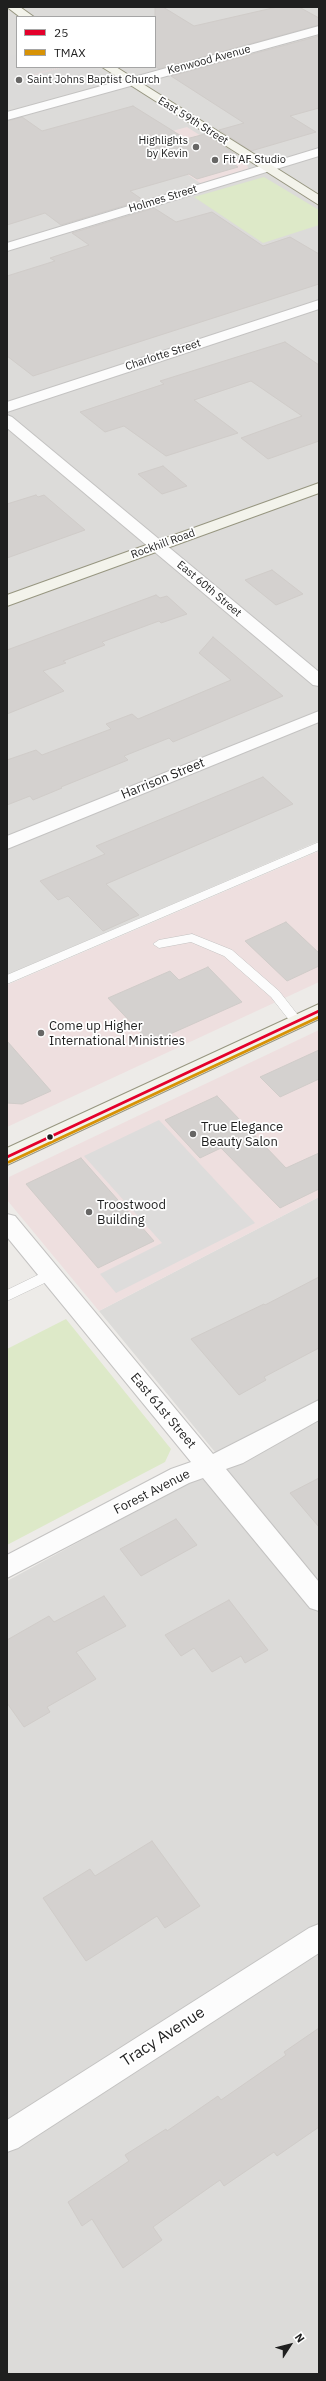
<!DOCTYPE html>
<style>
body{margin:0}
#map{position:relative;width:326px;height:2381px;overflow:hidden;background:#edebe8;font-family:"IBM Plex Sans",sans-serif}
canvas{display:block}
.frame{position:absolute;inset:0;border:8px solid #1f1f1f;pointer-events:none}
.legend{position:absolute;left:16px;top:16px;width:140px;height:52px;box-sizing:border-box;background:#fff;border:1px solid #a5a5a5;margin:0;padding:5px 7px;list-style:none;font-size:12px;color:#1f1f1f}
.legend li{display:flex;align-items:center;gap:8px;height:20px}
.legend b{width:20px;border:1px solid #a5a5a5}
.north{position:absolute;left:270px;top:2325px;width:40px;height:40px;-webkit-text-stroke:3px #fff;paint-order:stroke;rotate:54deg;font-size:11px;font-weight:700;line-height:16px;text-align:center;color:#1f1f1f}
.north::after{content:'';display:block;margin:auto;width:14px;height:18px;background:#1f1f1f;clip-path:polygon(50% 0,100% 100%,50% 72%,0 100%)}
</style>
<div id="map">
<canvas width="326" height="2381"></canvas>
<div class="frame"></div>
<ul class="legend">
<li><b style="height:5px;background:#e4002b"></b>25</li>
<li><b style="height:5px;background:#d79205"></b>TMAX</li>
</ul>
<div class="north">N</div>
</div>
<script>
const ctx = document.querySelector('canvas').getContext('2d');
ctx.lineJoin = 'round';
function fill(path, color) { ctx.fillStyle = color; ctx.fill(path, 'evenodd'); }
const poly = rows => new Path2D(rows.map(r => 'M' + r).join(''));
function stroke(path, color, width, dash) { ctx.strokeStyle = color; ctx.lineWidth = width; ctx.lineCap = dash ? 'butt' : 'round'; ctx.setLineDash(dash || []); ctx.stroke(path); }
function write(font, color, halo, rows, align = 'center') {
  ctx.font = font + ' "IBM Plex Sans",sans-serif'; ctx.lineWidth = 3.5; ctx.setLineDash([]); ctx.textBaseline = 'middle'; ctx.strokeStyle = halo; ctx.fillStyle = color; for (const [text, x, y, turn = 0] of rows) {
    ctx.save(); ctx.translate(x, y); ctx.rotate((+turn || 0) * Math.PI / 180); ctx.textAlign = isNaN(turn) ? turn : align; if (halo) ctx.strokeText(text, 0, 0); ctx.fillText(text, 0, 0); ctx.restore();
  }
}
const residential = poly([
 [7,7,319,7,319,841,7,975],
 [17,17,155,17,155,67,17,67],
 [319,1197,319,2374,7,2374,7,1581,224,1463,99,1311]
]);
const commercial = poly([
 [187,127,247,165,249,170,203,185,150,149,114,147],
 [319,851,319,982,7,1127,7,985],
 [319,1030,319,1197,99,1311,7,1200,9,1177]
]);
const religious = poly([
 [17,54,17,67,93,67,109,77,111,81,16,108,7,102,7,57]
]);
const grass = poly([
 [264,177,319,210,319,225,263,243,194,197],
 [66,1319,171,1449,165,1462,7,1545,7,1349]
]);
const parking = poly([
 [159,1120,255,1223,116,1293,100,1274,162,1243,84,1156]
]);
const building = poly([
 [155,7,163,7,194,26,277,7,299,7,319,18,319,25,159,69,155,66,155,7],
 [319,36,319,108,290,116,316,132,251,151,219,130,244,123,171,76,319,36],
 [133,106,186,139,205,134,237,155,225,158,238,167,197,179,189,174,130,191,143,200,61,225,45,213,7,225,7,121,22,117,42,131,133,106],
 [154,208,176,222,212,212,263,246,290,237,319,254,319,284,33,376,7,356,7,276,55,261,50,258,89,245,72,233,154,208],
 [285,342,319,365,319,441,268,459,241,438,302,416,251,381,194,400,238,433,166,456,124,426,105,432,80,412,164,384,160,381,285,342],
 [163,466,187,486,162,494,138,474,163,466],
 [36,495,38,497,44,495,85,530,7,558,7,504,36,495],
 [272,570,303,594,276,605,245,580,272,570],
 [156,595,160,598,167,596,187,614,161,623,159,621,102,642,105,645,63,661,66,663,43,671,64,691,7,714,7,650,156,595],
 [213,637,283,696,173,742,169,738,124,756,128,760,61,787,62,788,33,800,30,796,7,805,7,760,36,750,42,755,111,729,106,724,132,714,138,719,231,680,199,653,213,637],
 [263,777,293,804,106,884,139,915,103,931,68,896,58,900,40,881,105,854,96,846,263,777],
 [286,922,319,953,319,966,287,981,245,941,286,922],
 [208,967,242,1002,150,1043,108,998,170,971,179,980,208,967],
 [7,1041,51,1091,22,1104,7,1103,7,1041],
 [319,1050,319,1079,280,1097,260,1077,319,1050],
 [217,1096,286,1168,319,1153,319,1189,280,1208,221,1148,200,1158,165,1120,217,1096],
 [81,1158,154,1241,98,1268,26,1184,81,1158],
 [319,1277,319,1348,264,1377,266,1380,239,1395,191,1339,264,1304,265,1305,319,1277],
 [319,1478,319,1527,290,1493,319,1478],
 [176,1519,197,1545,141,1576,120,1549,176,1519],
 [104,1596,126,1626,76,1652,96,1679,47,1707,50,1712,24,1727,7,1703,7,1640,49,1616,54,1622,104,1596],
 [229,1600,268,1650,245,1663,241,1656,212,1672,194,1648,181,1656,165,1635,229,1600],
 [152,1841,200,1906,165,1928,157,1916,86,1961,43,1898,90,1869,95,1876,152,1841],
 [319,2028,319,2127,277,2156,274,2152,224,2186,220,2180,153,2227,162,2240,123,2268,92,2219,82,2226,68,2202,129,2161,125,2155,166,2129,167,2131,218,2096,221,2100,286,2055,284,2052,319,2028]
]);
const path = poly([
 [29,76,62,67]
]);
const lane = poly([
 [319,842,319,850,7,984,7,975,319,842],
 [192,934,232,950,279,991,301,1019,303,1022,301,1025,293,1025,271,997,224,956,191,942,159,948,153,944,159,940,192,934],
 [50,1269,55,1270,57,1274,55,1278,7,1301,7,1290,50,1269]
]);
const street = poly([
 [319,26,319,34,7,120,7,112,319,26],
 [319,148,319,156,7,251,7,243,319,148],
 [319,300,319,309,7,412,7,402,319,300],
 [7,415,12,417,319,672,319,686,313,685,7,428,7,415],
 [319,711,319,722,7,849,7,836,319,711],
 [7,1214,15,1216,213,1454,319,1400,319,1420,243,1463,226,1469,319,1582,319,1611,310,1608,203,1478,189,1483,7,1578,7,1555,171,1469,191,1462,7,1237,7,1214],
 [319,1924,319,1953,18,2148,7,2152,7,2120,309,1928,319,1924]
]);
const secondary = poly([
 [7,7,20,7,34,17,20,17,7,7],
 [102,67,116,67,319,195,319,205,102,67],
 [319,483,319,493,7,606,7,595,319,483],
 [319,1004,319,1019,7,1165,7,1148,319,1004]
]);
const bus1 = poly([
 [7,1157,319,1011]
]);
const bus2 = poly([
 [9,1162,319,1017]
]);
const markers = [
 [19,80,4,"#676665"],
 [196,147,4,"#676665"],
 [215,160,4,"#676665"],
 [41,1033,4,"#676665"],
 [193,1134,4,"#676665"],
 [50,1137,3.5,"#1f1f1f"],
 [89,1212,4,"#676665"]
];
const farStreetnames = [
 ["Kenwood Avenue",209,60,-15],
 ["East 59th Street",193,121,32],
 ["Holmes Street",163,199,-17],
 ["Charlotte Street",163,355,-18],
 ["Rockhill Road",163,544,-20],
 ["East 60th Street",209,589,40]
];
const farPoinames = [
 ["Saint Johns Baptist Church",27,80],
 ["Highlights",188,141,"right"],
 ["by Kevin",188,154,"right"],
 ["Fit AF Studio",223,160]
];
const streetNames = [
 ["Harrison Street",163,779,-22],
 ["East 61st Street",163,1411,50],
 ["Forest Avenue",152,1492,-27]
];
const poiNames = [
 ["Come up Higher",49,1026],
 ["International Ministries",49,1041],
 ["True Elegance",201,1127],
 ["Beauty Salon",201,1142],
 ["Troostwood",97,1205],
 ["Building",97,1220]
];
const nearStreetnames = [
 ["Tracy Avenue",163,2037,-33]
];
fill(residential, '#dcdbd9');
fill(commercial, '#eedfdf');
fill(religious, '#dbdad9');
fill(grass, '#dde9c8');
fill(parking, '#dddcdb');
fill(building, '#d4d1cf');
stroke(building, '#d0ccc9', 1);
stroke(lane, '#c4c3c2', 1);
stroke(street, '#c4c3c2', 2);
stroke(secondary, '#979680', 2);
stroke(path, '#eadada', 1.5, [1, 1]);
fill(lane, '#fcfcfc');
fill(street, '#fcfcfc');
fill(secondary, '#f3f3eb');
stroke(bus1, '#e4002b', 3);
stroke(bus2, '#d79205', 3);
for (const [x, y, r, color] of markers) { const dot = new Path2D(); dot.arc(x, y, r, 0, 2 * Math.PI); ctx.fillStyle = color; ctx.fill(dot); stroke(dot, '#fff', 1.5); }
write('11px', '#1f1f1f', '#fff', farStreetnames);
write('11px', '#1f1f1f', '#fff', farPoinames, 'left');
write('13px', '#1f1f1f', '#fff', streetNames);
write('13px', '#1f1f1f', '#fff', poiNames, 'left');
write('16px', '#1f1f1f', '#fff', nearStreetnames);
</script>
